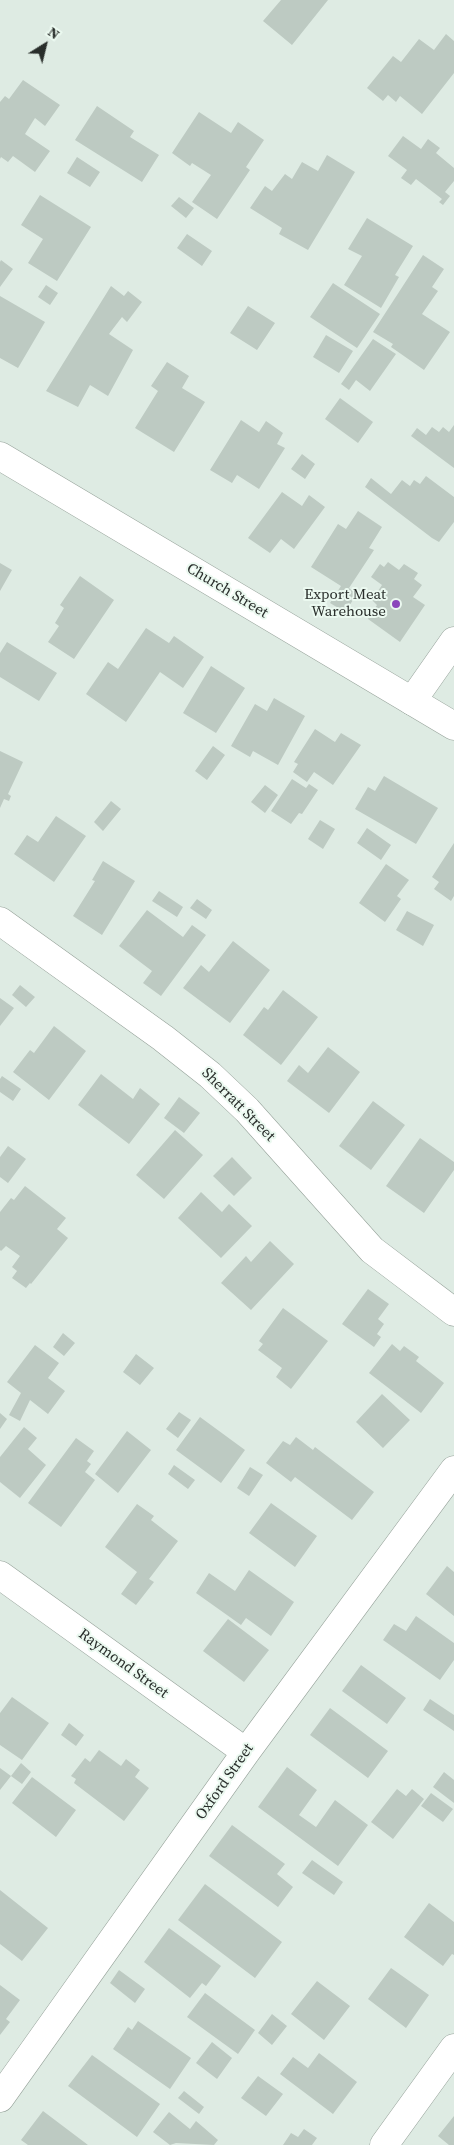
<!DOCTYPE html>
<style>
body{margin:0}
#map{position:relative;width:454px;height:2145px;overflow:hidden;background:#deebe3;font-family:"Source Serif 4",serif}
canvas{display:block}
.north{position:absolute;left:20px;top:20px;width:50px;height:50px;-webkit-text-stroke:4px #ebf9f0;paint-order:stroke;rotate:36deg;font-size:14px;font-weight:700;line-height:20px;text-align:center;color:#292e2b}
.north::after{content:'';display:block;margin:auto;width:18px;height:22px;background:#292e2b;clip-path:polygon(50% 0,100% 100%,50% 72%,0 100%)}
</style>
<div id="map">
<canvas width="454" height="2145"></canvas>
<div class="north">N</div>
</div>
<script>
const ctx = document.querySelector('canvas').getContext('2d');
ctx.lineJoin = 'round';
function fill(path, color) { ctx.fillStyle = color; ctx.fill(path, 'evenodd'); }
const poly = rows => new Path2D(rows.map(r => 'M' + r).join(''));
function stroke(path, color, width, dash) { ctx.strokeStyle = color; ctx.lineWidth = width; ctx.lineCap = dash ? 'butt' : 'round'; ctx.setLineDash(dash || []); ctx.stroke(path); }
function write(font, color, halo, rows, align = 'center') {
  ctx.font = font + ' "Source Serif 4",serif'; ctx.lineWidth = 4; ctx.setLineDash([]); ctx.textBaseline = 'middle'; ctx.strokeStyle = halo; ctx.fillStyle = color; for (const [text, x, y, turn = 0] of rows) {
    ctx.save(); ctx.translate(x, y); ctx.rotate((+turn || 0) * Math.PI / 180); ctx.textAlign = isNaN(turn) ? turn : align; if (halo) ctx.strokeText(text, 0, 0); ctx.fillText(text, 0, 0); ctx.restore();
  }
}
const building = poly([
 [281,0,328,0,292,45,263,21],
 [446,34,454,41,454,73,422,114,400,96,396,102,388,95,383,101,367,88,393,56,401,62,419,39,434,50],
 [23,80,60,105,45,126,35,118,25,134,50,151,35,172,13,156,8,162,1,157,0,159,0,102,5,96,9,99],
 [97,106,134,131,130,137,159,155,142,182,75,140],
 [199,112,231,133,238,122,264,140,246,167,250,170,217,219,192,202,211,175,192,163,190,166,172,153],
 [403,136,421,149,428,139,440,148,436,153,454,168,454,181,445,192,450,196,443,205,439,202,442,199,416,179,411,185,401,178,407,170,388,156],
 [327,155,355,172,308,250,279,234,282,228,250,208,265,186,272,191,285,174,292,179,302,162,318,171],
 [77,157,100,172,90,187,67,173],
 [40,195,91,227,57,281,28,263,43,239,21,225],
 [179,197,194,208,186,218,171,206],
 [367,218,413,246,395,275,399,277,381,308,344,285,362,256,348,249],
 [187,234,212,251,202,266,177,248],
 [423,255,444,269,432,287,438,291,422,314,450,332,424,370,391,347,393,344,373,332],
 [1,260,13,269,0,287,0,262],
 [333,283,380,314,357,348,310,317],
 [46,285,58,293,50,305,38,297],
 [111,286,124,296,128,291,142,302,127,322,122,317,109,334,133,350,108,396,90,385,78,407,46,391],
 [0,296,45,322,18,368,0,358],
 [248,306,275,323,257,350,230,333],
 [326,335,353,351,339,373,313,357],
 [373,339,396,354,370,391,356,380,349,390,341,384],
 [167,362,189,376,182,388,205,402,174,452,135,428,158,391,151,386],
 [340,398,373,422,358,443,325,419],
 [241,420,259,432,266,421,283,433,277,444,285,448,259,489,237,475,232,483,210,470],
 [454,425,454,468,411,436,417,428,426,435,432,427,439,432,443,427,449,432],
 [302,454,315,464,305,479,291,469],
 [426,476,454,497,454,522,439,542,432,538,365,487,371,478,391,494,402,480,410,486,414,480,420,484],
 [282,492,302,506,309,495,325,507,294,549,281,539,270,553,248,538],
 [358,511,382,527,369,548,374,550,349,588,357,594,345,612,330,603,341,586,311,567,338,524,346,529],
 [388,562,399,570,404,564,418,573,414,579,422,585,413,597,425,605,400,642,368,619,377,605,372,600,382,585,371,577,380,564,384,567],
 [0,563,12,570,0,591],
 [80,576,114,600,74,659,48,642,59,626,55,623,64,608,60,605],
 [146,628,169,643,174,636,204,657,183,688,160,672,126,722,86,694,108,662,118,669],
 [7,642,57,673,39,701,0,677,0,653],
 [211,666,245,688,216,733,183,713],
 [274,698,305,716,278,765,253,751,250,757,231,746,255,704,267,711],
 [315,729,335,742,341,733,361,745,333,785,314,772,307,782,293,772,298,764,294,762],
 [213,746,225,755,207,780,195,771],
 [0,751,23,762,8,794,11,796,9,801,4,799,0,808],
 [384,776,438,808,416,844,355,809,368,787,375,791],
 [292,779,306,788,309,784,318,790,302,814,299,813,291,824,271,811],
 [265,785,278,795,265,813,251,802],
 [111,801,121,809,103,831,94,822],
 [56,816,86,836,54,882,14,854,27,835,38,842],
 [320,820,335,829,323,849,308,839],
 [367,828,391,845,381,860,357,843],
 [454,843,454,896,451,901,434,889,439,882,432,877],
 [103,861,135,881,102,935,73,916,95,881,92,880],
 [386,864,409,880,397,896,401,899,385,922,359,903],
 [159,891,183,907,177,917,152,901],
 [197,899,212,910,206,919,190,908],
 [147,910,183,937,192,925,206,935,161,996,143,983,152,971,119,946],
 [407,911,434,925,423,946,396,930],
 [233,941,270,970,230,1023,183,988,201,965,209,972],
 [20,985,35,997,26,1007,12,995],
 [283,990,318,1017,281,1065,243,1035,264,1007,268,1010],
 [0,998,14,1008,0,1026],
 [54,1026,86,1051,49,1100,13,1072,30,1050,34,1053],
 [328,1047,360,1072,329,1113,287,1081,299,1065,308,1073],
 [101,1074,133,1099,140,1088,160,1104,129,1144,78,1105],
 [2,1076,21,1089,13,1101,0,1092,0,1079],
 [179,1097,200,1113,184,1133,164,1118],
 [373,1101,405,1125,371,1170,339,1146],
 [175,1130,203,1155,164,1199,136,1175],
 [420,1138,454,1162,454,1170,424,1213,386,1186],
 [8,1146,26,1159,8,1183,0,1177,0,1157],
 [232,1157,252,1178,234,1196,213,1176],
 [25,1186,66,1218,57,1229,68,1238,31,1284,30,1283,26,1288,12,1278,17,1271,12,1267,20,1256,6,1246,1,1251,0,1250,0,1212,11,1198,14,1200],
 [201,1192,222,1212,229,1204,252,1226,221,1258,178,1218],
 [270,1241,294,1264,251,1310,221,1283,246,1256,251,1262],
 [368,1289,389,1304,378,1319,384,1324,377,1334,381,1337,374,1347,342,1324],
 [283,1308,328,1341,291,1389,276,1377,282,1368,258,1350,263,1344,259,1341],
 [63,1333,75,1343,64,1356,53,1347],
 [392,1344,400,1351,404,1346,419,1357,416,1361,444,1383,421,1413,369,1373],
 [35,1345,59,1363,48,1378,65,1391,48,1414,30,1400,20,1421,9,1415,21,1393,7,1382],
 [136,1354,154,1368,140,1385,123,1372],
 [382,1394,410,1420,383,1448,356,1422],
 [179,1412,191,1420,178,1438,166,1429],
 [0,1413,7,1419,0,1429],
 [200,1417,245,1450,221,1483,176,1450],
 [24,1427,37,1438,28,1449,46,1465,20,1498,0,1482,0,1457],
 [127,1431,151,1450,118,1493,95,1474],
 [296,1437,313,1450,315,1447,374,1492,352,1520,295,1477,291,1482,266,1463,283,1441,290,1445],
 [76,1438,94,1451,87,1461,91,1464,85,1472,95,1480,61,1527,28,1503],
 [174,1465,195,1480,188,1489,168,1474],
 [250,1467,263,1475,249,1496,237,1488],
 [271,1503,317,1536,295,1567,249,1533],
 [137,1504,154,1516,151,1520,178,1541,149,1579,154,1582,136,1605,121,1594,137,1572,105,1547],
 [447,1566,454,1572,454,1616,426,1594],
 [249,1570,294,1602,271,1636,246,1618,241,1625,196,1593,209,1573,235,1591],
 [416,1616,454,1643,454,1660,440,1680,383,1640,394,1624,406,1631],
 [228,1619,269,1650,244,1682,203,1651],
 [361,1665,406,1698,387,1724,342,1691],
 [12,1697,49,1723,22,1760,0,1745,0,1713],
 [430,1699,454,1715,454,1731,423,1710],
 [330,1708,388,1751,368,1778,310,1735],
 [69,1723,84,1735,76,1746,61,1735],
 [99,1750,121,1766,126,1759,140,1770,135,1777,149,1788,124,1821,74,1783,76,1779,71,1776,85,1758,90,1762],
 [21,1763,31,1772,22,1784,11,1776],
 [287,1767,317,1790,299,1815,316,1827,335,1800,368,1825,338,1866,258,1807],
 [0,1768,11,1776,0,1790],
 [444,1772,454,1780,454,1803,433,1787],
 [32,1777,76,1810,56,1837,12,1803],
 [397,1789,406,1796,412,1789,424,1799,393,1839,371,1822],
 [431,1793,453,1809,443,1822,421,1806],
 [232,1825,285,1864,277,1874,293,1887,278,1907,209,1856],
 [312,1860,343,1882,334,1895,302,1873],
 [205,1884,282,1942,255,1978,178,1920],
 [0,1890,48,1928,22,1961,0,1944],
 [429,1903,454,1922,454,1955,452,1954,443,1966,404,1937],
 [169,1928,221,1966,206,1986,202,1983,190,1998,144,1962],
 [391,1968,429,1995,406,2028,368,1999],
 [119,1970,145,1989,135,2003,110,1983],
 [317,1981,350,2006,324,2040,291,2014],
 [0,1985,20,2000,6,2019,10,2022,0,2035],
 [205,1993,255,2030,238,2054,187,2017],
 [272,2014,287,2026,272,2045,258,2033],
 [138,2021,191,2058,170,2089,113,2049,128,2027,132,2030],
 [212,2042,232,2058,217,2079,196,2063],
 [319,2053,357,2082,333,2114,280,2074,293,2057,308,2068],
 [92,2055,160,2104,137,2137,68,2086],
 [258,2076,283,2094,266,2116,241,2098],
 [184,2091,204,2107,199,2114,178,2098],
 [43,2111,88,2145,28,2145,21,2140],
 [169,2112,190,2129,196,2121,218,2140,214,2145,176,2143,170,2145,153,2132],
 [454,2116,454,2145,449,2145,438,2136],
 [304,2129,317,2138,312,2145,283,2145,291,2133,298,2137]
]);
const minor = poly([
 [412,701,454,641],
 [0,921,163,1038,210,1075,247,1110,372,1250,454,1312],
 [0,1575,246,1752],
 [0,2098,246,1752,454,1470],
 [384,2145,454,2048]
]);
const tertiary = poly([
 [0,456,454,726]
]);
const markers = [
 [396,604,5,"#8b47bb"]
];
const streetNames = [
 ["Church Street",227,591,31],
 ["Sherratt Street",238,1105,45],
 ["Raymond Street",123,1664,36],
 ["Oxford Street",225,1782,-55]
];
const poiNames = [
 ["Export Meat",386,595],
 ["Warehouse",386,612]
];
fill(building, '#bdcac2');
stroke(minor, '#95a199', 29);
stroke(tertiary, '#95a199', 29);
stroke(minor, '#fff', 28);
stroke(tertiary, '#fff', 28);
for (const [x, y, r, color] of markers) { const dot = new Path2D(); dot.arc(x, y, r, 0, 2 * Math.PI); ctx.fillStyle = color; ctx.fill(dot); stroke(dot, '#ebf9f0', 2); }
write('15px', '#292e2b', '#ebf9f0', streetNames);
write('15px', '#292e2b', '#ebf9f0', poiNames, 'right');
</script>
